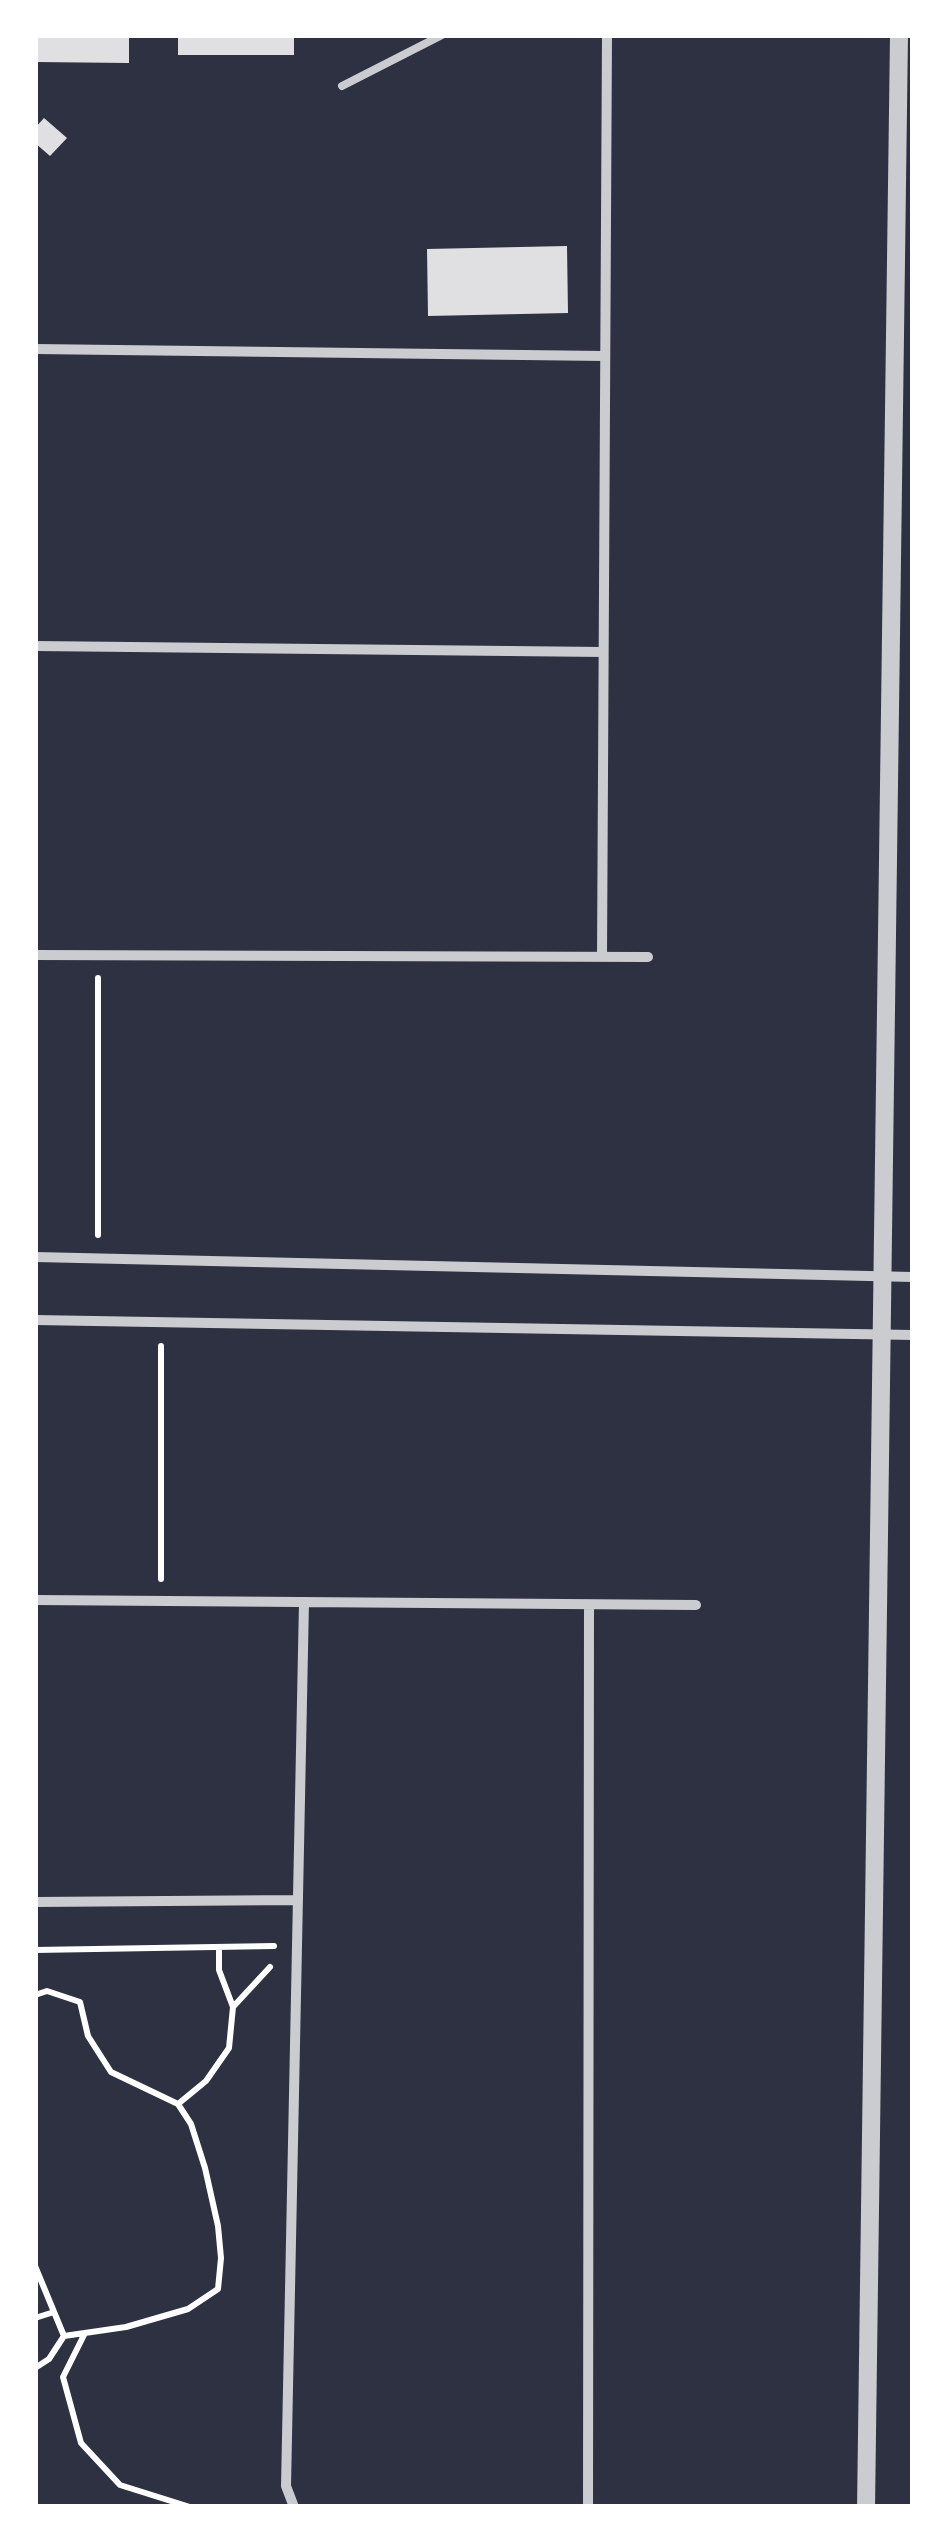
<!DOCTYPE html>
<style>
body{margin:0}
#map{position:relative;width:948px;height:2542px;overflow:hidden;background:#2d3142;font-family:Helvetica,sans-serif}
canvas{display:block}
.frame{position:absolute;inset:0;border:38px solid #fff;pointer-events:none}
</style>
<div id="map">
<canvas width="948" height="2542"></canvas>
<div class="frame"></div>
</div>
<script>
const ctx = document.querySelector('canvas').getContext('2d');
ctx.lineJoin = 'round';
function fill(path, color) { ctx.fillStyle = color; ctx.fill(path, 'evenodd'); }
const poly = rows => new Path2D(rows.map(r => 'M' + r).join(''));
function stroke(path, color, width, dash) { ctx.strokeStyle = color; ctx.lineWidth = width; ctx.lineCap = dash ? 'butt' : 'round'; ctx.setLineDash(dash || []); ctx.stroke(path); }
const building = poly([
 [35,35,129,35,129,63,35,62],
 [178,35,294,35,294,55,178,55],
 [44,118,67,138,50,156,35,143,35,128],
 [567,246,568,313,428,316,427,249]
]);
const path = poly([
 [98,1235,98,978],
 [161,1346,161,1579],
 [35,1950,274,1946],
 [35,1995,47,1991,80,2002,88,2036,111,2072,178,2104,191,2124,205,2168,218,2226,221,2258,218,2289,188,2309,126,2327,64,2336,35,2266],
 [233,2007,270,1967],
 [178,2104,206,2081,229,2048,233,2007,219,1970,219,1947],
 [35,2318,54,2312],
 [84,2335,63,2377,81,2443,120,2485,190,2507],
 [35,2368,49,2359,64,2336]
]);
const service = poly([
 [342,86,442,35]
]);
const minor = poly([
 [35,349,604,356],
 [35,646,603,652],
 [35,955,648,957],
 [602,956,607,35],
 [35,1257,913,1277],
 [35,1320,913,1335],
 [35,1600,696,1605],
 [35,1902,297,1900],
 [294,2507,286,2486,304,1602],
 [588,2507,589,1605]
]);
const tertiary = poly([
 [866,2507,899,35]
]);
fill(building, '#e0e0e3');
stroke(path, '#fff', 6);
stroke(service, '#caccd0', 8);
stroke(minor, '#caccd0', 10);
stroke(tertiary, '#caccd0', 18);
</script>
